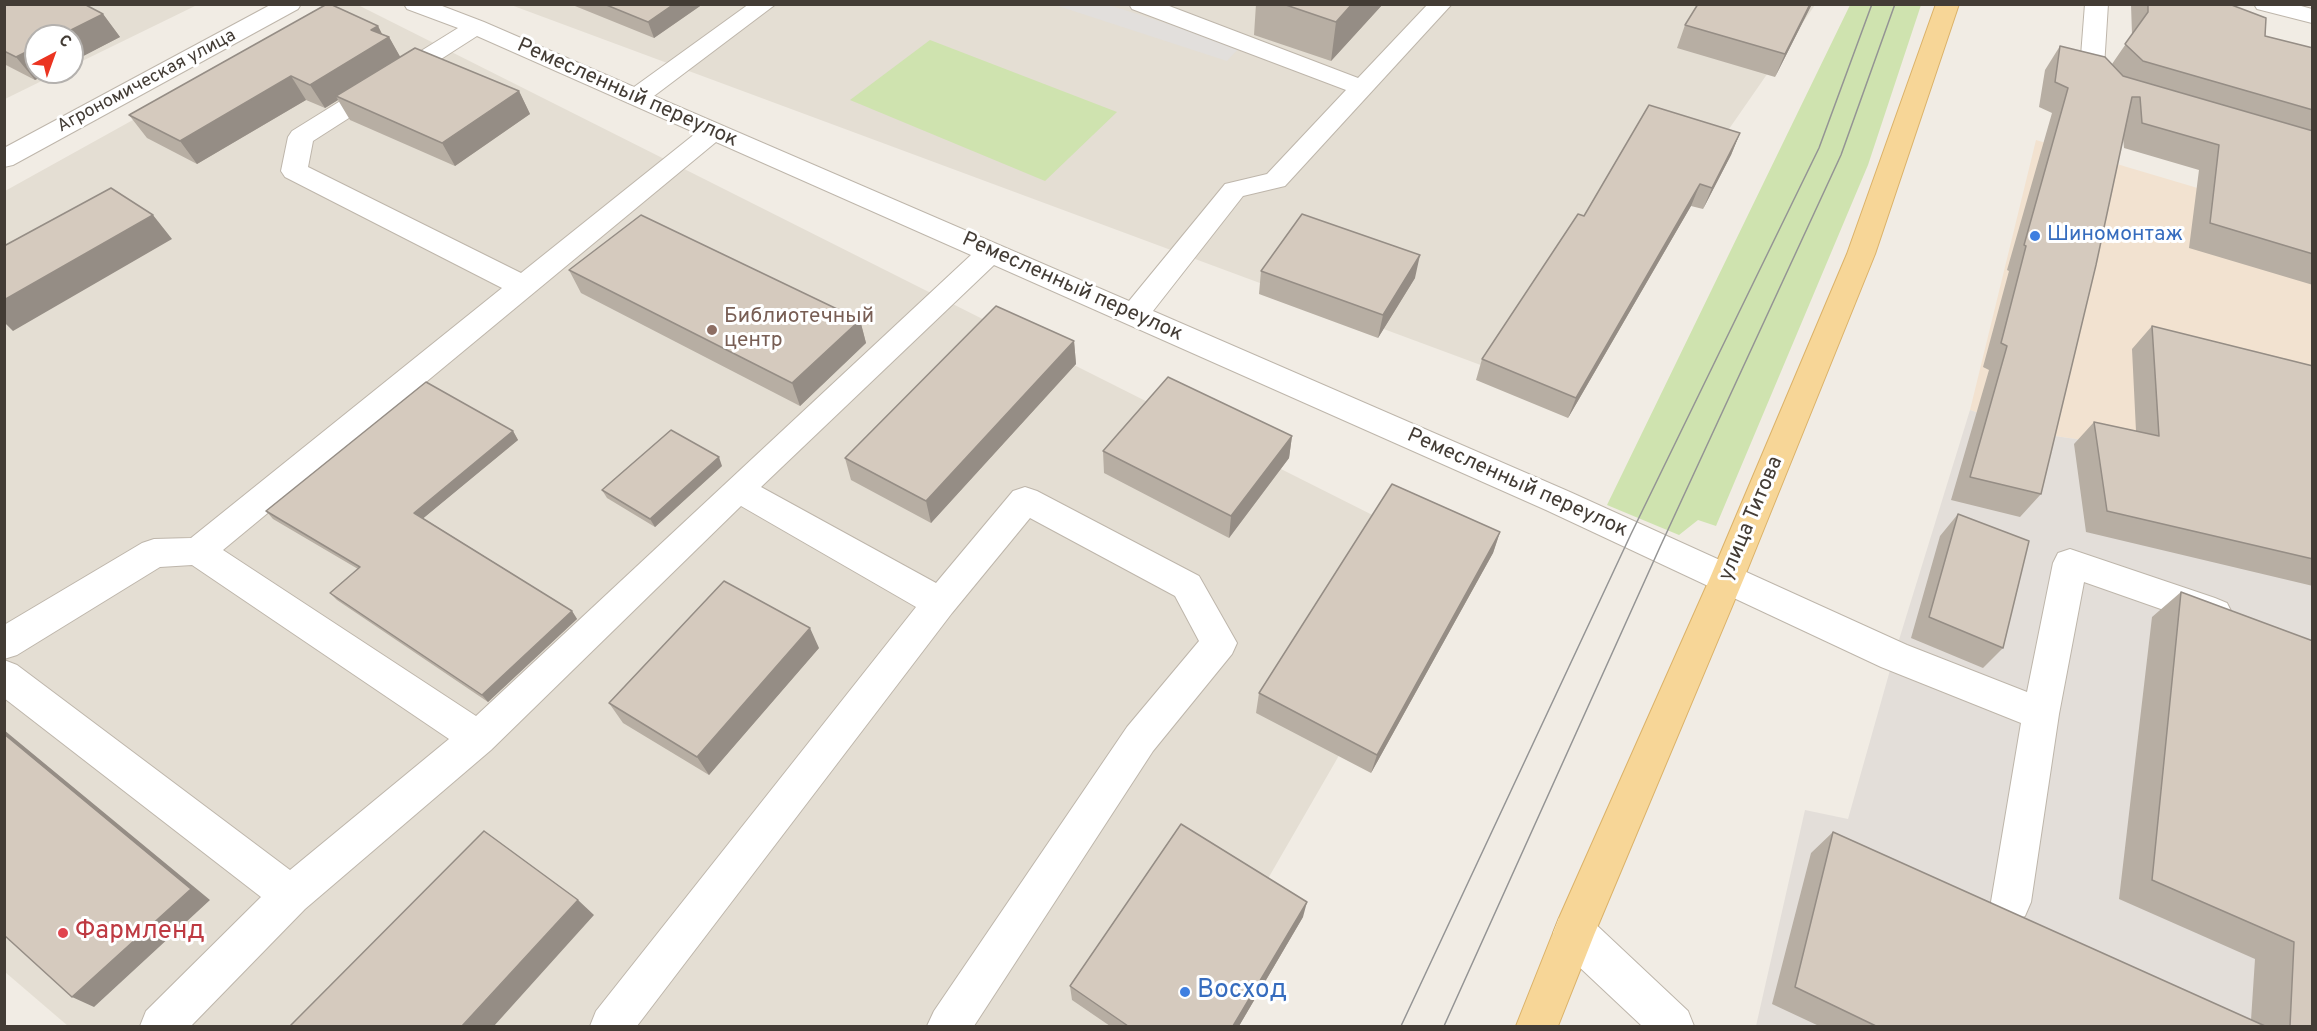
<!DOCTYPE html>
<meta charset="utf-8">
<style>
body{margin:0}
#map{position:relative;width:2317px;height:1031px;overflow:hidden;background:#f1ece4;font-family:Overpass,sans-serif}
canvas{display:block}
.frame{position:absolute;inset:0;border:6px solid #433c35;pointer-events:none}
.north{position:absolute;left:24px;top:24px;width:60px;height:60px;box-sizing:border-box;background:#fff;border:2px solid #b4b1ae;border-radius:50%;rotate:41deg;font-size:16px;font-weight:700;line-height:24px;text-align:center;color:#433c35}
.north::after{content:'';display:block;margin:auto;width:21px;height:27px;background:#eb3421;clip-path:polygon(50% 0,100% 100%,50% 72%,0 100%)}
</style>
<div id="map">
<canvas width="2317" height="1031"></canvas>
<div class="frame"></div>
<div class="north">С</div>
</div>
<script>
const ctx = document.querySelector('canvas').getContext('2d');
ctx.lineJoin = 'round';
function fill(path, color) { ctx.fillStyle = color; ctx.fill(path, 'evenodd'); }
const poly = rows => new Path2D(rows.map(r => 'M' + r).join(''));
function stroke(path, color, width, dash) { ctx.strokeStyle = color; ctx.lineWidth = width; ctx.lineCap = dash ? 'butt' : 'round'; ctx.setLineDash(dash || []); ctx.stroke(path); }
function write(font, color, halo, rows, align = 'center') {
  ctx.font = font + ' Overpass,sans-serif'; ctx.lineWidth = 6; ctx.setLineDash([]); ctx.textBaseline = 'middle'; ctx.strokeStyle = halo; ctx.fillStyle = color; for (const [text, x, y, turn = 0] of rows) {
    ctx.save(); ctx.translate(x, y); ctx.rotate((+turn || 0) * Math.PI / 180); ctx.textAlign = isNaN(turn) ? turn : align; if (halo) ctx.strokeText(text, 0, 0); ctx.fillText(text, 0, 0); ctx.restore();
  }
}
const residential = poly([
 [5,5,197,5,72,66,72,36,36,36,36,72,60,72,5,99],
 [340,5,358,5,1454,556,1183,1026,68,1026,5,972,5,191],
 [511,5,1815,5,1548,390]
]);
const commercial = poly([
 [2036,140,2312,222,2312,484,2219,459,2040,434,1970,410]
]);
const industrial = poly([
 [1970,410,2040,434,2219,459,2312,484,2312,1026,1756,1026,1805,810,1848,819,1894,656]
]);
const green = poly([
 [1850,5,1921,5,1868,165,1716,526,1698,520,1679,535,1607,505],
 [930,40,1117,112,1045,181,850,100]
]);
const parking = poly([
 [1055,5,1109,5,1240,47,1227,61]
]);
const minor = poly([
 [272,4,301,4,298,9,13,165,4,167,4,148,272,4],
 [404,4,437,4,484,22,634,87,749,4,776,4,654,96,1129,301,1225,184,1267,174,1346,90,1132,9,1129,4,1164,4,1358,78,1428,4,1452,4,1285,186,1243,196,1153,311,1570,492,1907,645,2027,692,2053,563,2058,553,2070,549,2215,598,2227,603,2232,613,2227,623,2215,628,2084,582,2059,714,2031,902,2025,916,2011,922,1997,916,1991,902,2021,723,1881,667,1546,510,994,265,761,487,936,583,1013,491,1025,487,1037,491,1199,576,1237,643,1232,654,1153,751,974,1026,927,1026,934,1011,1127,727,1199,641,1175,596,1030,518,952,613,637,1026,590,1026,596,1011,916,607,741,506,491,750,305,909,191,1026,140,1026,146,1011,261,897,4,698,4,660,17,665,290,870,449,739,192,565,160,567,17,655,4,659,4,625,142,543,154,539,191,538,502,288,285,177,281,171,288,137,292,131,458,28,407,9,404,4],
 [477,36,696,133,521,273,308,167,313,141,477,36],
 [716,142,971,255,476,716,223,550,716,142],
 [2085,4,2108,4,2104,67,2125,90,2122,95,2113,97,2104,95,2080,69,2085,4],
 [2254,4,2294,4,2312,9,2312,23,2257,9,2254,4],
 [1574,912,1589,918,1688,1011,1694,1026,1642,1026,1559,948,1553,933,1559,918,1574,912]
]);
const major = poly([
 [1936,4,1959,4,1875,254,1744,578,1594,935,1558,1026,1516,1026,1559,918,1710,578,1847,254,1936,4]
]);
const tram = poly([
 [1401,1026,1631,534,1819,148,1872,4],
 [1444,1026,1660,547,1841,155,1895,4]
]);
const wall = poly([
 [4,4,103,14,120,37,35,80,4,64],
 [570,4,703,4,654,38],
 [1256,4,1383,4,1331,61,1254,35],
 [1812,4,1775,77,1677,48,1685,25],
 [2131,4,2229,4,2265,36,2313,48,2313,285,2189,248,2199,170,2124,148,2123,137,2041,494,2020,517,1951,500,1989,370,1983,367,2009,271,2007,270,2052,113,2039,107,2045,70,2060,46,2112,64,2132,35],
 [378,26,382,34,389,37,400,57,519,91,530,114,455,166,350,120,338,100,325,108,306,100,197,164,147,138,129,115],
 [1740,133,1731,155,1703,209,1691,206,1568,418,1476,380,1482,359,1584,216],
 [569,270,860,320,866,343,800,406,581,293],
 [1261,271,1415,278,1378,338,1259,294],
 [2152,326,2313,366,2313,586,2086,532,2074,444,2094,422,2136,431,2132,349],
 [1074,341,1076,364,931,523,851,480,845,458],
 [513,431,518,440,423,518,572,611,577,619,488,702,337,600,330,593,358,569,273,519,266,511],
 [1292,436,1289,458,1229,538,1104,473,1103,451],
 [722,466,655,527,607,498,602,490],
 [1958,514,2003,648,1983,668,1911,638,1940,536],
 [1500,532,1493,553,1371,773,1256,713,1259,693],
 [2181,592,2313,641,2313,1026,1819,1026,1772,1004,1811,853,1833,832,2251,1020,2255,959,2119,899,2152,617],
 [819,648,709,775,623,723,609,703],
 [1303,917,1239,1026,1110,1026,1072,1000,1070,986]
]);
const shadedWall = poly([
 [674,4,703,4,654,38,648,22],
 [1352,4,1383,4,1331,61,1336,22],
 [1810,4,1812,4,1775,77,1785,54],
 [103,14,120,37,72,62,72,36,59,36],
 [378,26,385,40,389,37,402,60,336,96,338,100,325,108,310,85,371,30],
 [36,47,36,72,51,72,35,80,16,57],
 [291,76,306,100,197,164,180,141],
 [519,91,530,114,455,166,442,143],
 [1740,133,1731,155,1703,209,1712,188],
 [1700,184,1691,206,1568,418,1576,398],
 [153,215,172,239,13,331,4,322,4,300],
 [1420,255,1415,278,1378,338,1383,315],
 [860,320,866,343,800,406,792,383],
 [1074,341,1076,364,931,523,926,501],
 [513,431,518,440,420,521,414,513],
 [1292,436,1289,458,1229,538,1231,516],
 [719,457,722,466,655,527,650,519],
 [1500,532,1493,553,1371,773,1377,755],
 [572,611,577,619,488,702,482,695],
 [810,628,819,648,709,775,697,757],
 [4,730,210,900,94,1007,72,997,4,734],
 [578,900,594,915,494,1026,462,1026],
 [1307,902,1303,917,1239,1026,1233,1026]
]);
const building = poly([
 [4,4,84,4,103,14,59,36,36,36,36,47,16,57,4,51,4,4],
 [327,4,330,4,378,26,371,30,389,37,310,85,291,76,180,141,129,115,327,4],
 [604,4,674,4,648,22,604,4],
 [1283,4,1352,4,1336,22,1283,4],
 [1698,4,1810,4,1785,54,1685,25,1698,4],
 [2148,4,2229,4,2266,18,2265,36,2313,48,2313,110,2143,61,2125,44,2148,12,2148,4],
 [2060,46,2105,57,2123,76,2313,131,2313,254,2210,223,2219,145,2142,123,2140,97,2132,97,2096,265,2041,494,1970,477,2007,346,2001,343,2026,246,2024,245,2068,88,2055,82,2060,46],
 [415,48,519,91,442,143,336,96,415,48],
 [1649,105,1740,133,1712,188,1700,184,1576,398,1482,359,1578,214,1584,216,1649,105],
 [111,188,153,215,4,300,4,246,111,188],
 [1302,214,1420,255,1383,315,1261,271,1302,214],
 [641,215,860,320,792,383,569,270,641,215],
 [996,306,1074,341,926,501,845,458,996,306],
 [2152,326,2313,366,2313,559,2107,511,2094,422,2159,436,2152,326],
 [1168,377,1292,436,1231,516,1103,451,1168,377],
 [426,382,513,431,414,513,572,611,482,695,330,593,360,567,266,511,426,382],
 [671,430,719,457,650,519,602,490,671,430],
 [1392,484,1500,532,1377,755,1259,693,1392,484],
 [1958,514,2029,541,2003,648,1929,617,1958,514],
 [724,581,810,628,697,757,609,703,724,581],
 [2181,592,2313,641,2313,1026,2290,1026,2294,942,2152,880,2181,592],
 [4,734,191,889,72,997,4,935,4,734],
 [1181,824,1307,902,1233,1026,1128,1026,1070,986,1181,824],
 [484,831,578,900,462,1026,290,1026,484,831],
 [1833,832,2265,1026,1876,1026,1795,987,1833,832]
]);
const markers = [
 [2035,236,6,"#3f7fe0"],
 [712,330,6,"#8d6e63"],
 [63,933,6,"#e0444e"],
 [1185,992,6,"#3f7fe0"]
];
const farStreetnames = [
 ["Агрономическая улица",147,82,-28]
];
const streetNames = [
 ["Ремесленный переулок",627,94,24],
 ["Ремесленный переулок",1072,288,24],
 ["Ремесленный переулок",1517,484,24],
 ["улица Титова",1752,519,-67]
];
const shopNames = [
 ["Шиномонтаж",2047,236]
];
const educationNames = [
 ["Библиотечный",724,318],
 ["центр",724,342]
];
const nearHealthnames = [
 ["Фармленд",75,933]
];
const nearShopnames = [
 ["Восход",1197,992]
];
fill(residential, '#e4ded3');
fill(commercial, '#f2e2d0');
fill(industrial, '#e3ded9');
fill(green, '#cfe3af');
fill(parking, '#e2dfdc');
stroke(minor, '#beb6ab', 2);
stroke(major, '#dbb269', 2);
fill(minor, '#fff');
fill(major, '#f7d697');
stroke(tram, '#949494', 1.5);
fill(wall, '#b7aea3');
fill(shadedWall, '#958d85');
fill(building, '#d5cabe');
stroke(building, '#958d85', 1.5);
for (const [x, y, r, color] of markers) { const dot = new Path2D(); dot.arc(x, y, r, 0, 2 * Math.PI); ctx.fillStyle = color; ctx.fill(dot); stroke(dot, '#fff', 2); }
write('18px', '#433c35', '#fff', farStreetnames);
write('21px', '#433c35', '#fff', streetNames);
write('21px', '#366cbe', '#fff', shopNames, 'left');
write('21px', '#785e54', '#fff', educationNames, 'left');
write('26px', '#be3a42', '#fff', nearHealthnames, 'left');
write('26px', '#366cbe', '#fff', nearShopnames, 'left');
</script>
